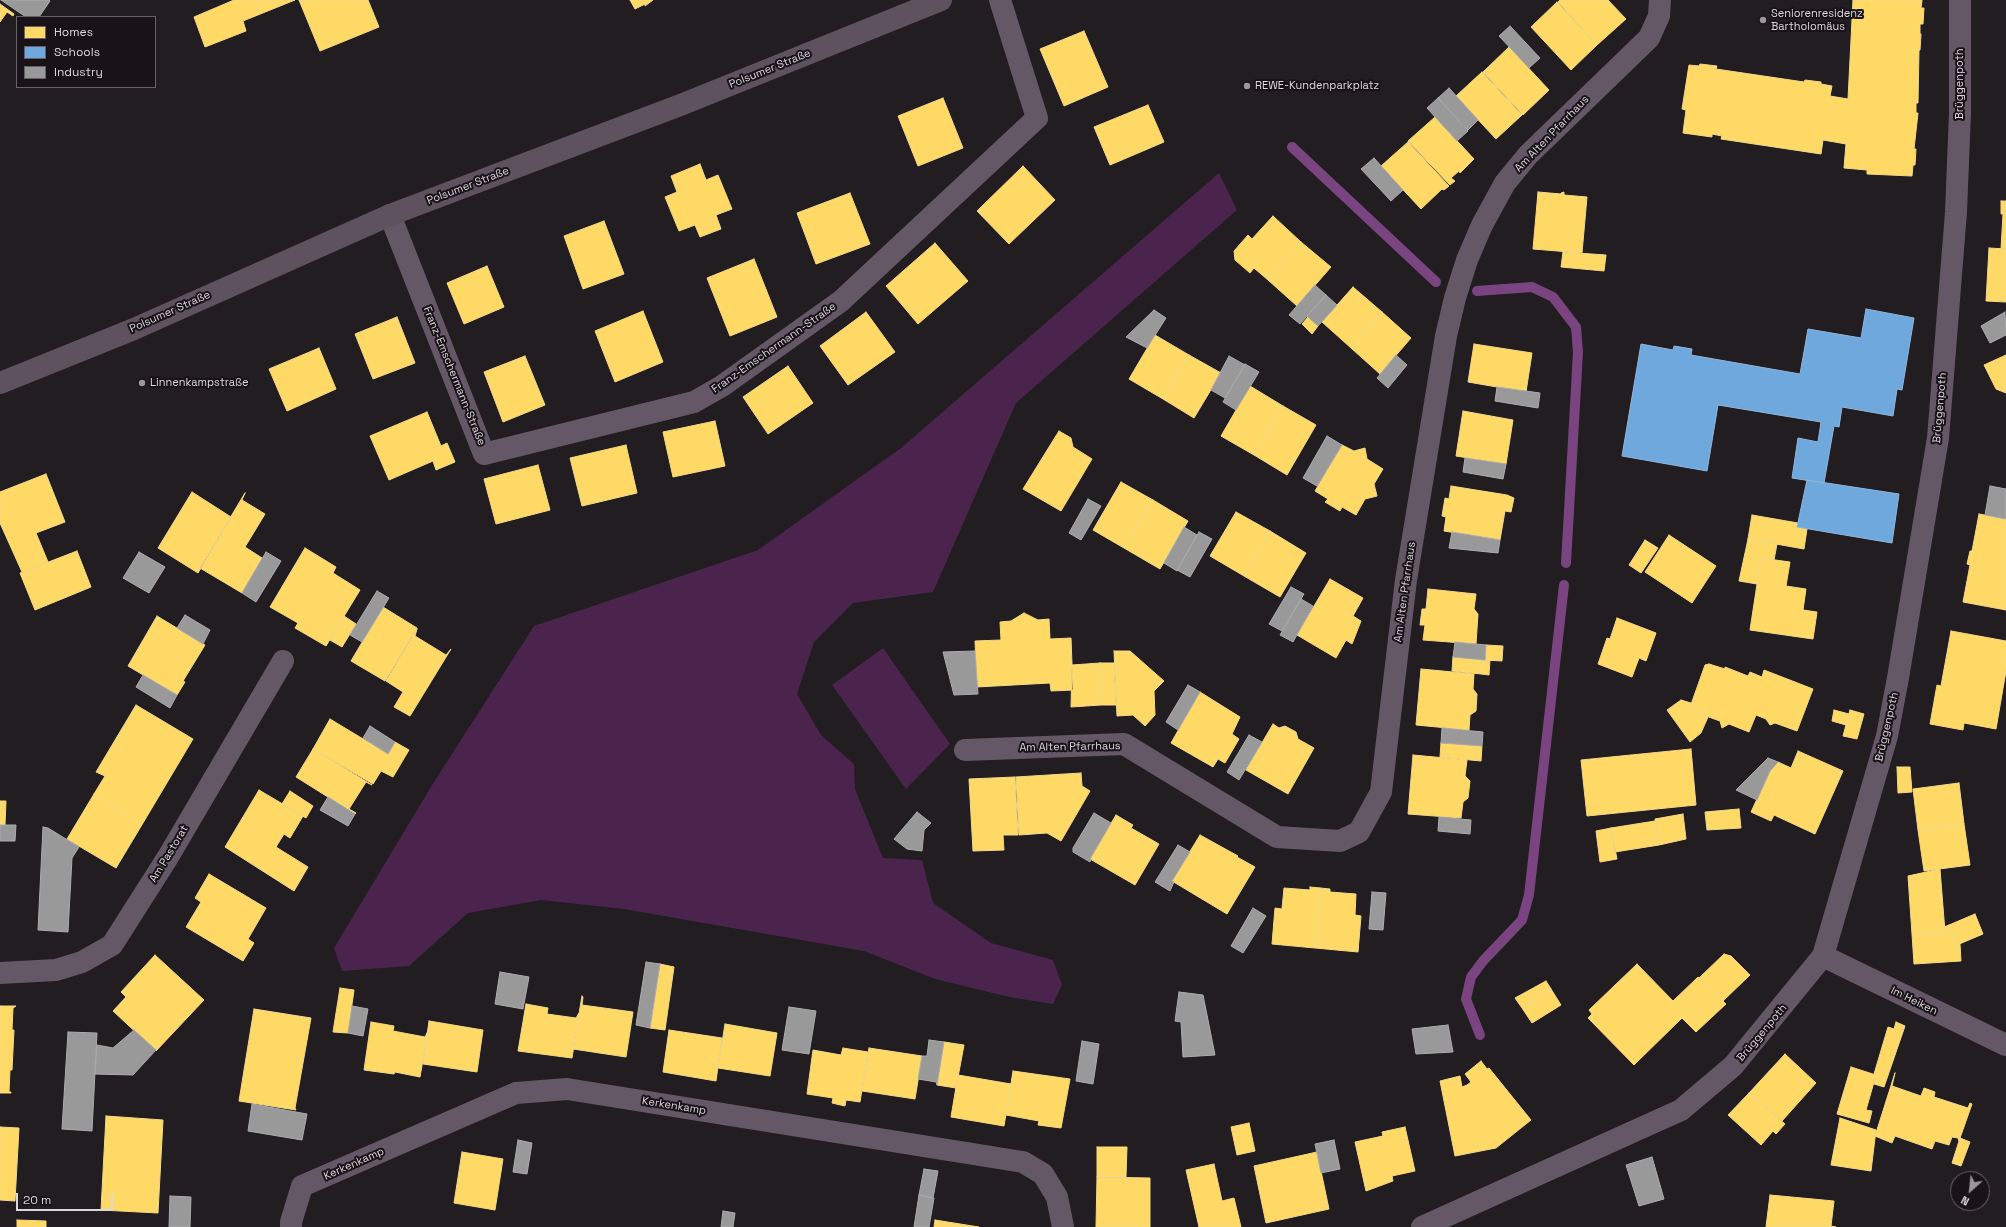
<!DOCTYPE html>
<meta charset="utf-8">
<style>
body{margin:0}
#map{position:relative;width:2006px;height:1227px;overflow:hidden;background:#211d21;font-family:"Space Grotesk",sans-serif}
canvas{display:block}
.legend{position:absolute;left:16px;top:16px;width:140px;height:72px;box-sizing:border-box;background:#191319;border:1px solid #676267;margin:0;padding:5px 7px;list-style:none;font-size:12px;color:#dcd8dc}
.legend li{display:flex;align-items:center;gap:8px;height:20px}
.legend b{width:20px;border:1px solid #676267}
.north{position:absolute;left:1950px;top:1171px;width:40px;height:40px;box-sizing:border-box;background:#191319;border:1px solid #676267;border-radius:50%;rotate:207deg;font-size:11px;font-weight:700;line-height:16px;text-align:center;color:#dcd8dc}
.north::after{content:'';display:block;margin:auto;width:14px;height:18px;background:#9b979b;clip-path:polygon(50% 0,100% 100%,50% 72%,0 100%)}
.scale{position:absolute;left:16px;top:1193px;width:97px;height:18px;box-sizing:border-box;border:2px solid #dcd8dc;border-top:0;padding-left:5px;font-size:12px;line-height:14px;white-space:nowrap;color:#dcd8dc;-webkit-text-stroke:3px #191319;paint-order:stroke}
</style>
<div id="map">
<canvas width="2006" height="1227"></canvas>
<ul class="legend">
<li><b style="height:11px;background:#ffd966"></b>Homes</li>
<li><b style="height:11px;background:#6fa8dc"></b>Schools</li>
<li><b style="height:11px;background:#999"></b>Industry</li>
</ul>
<div class="north">N</div>
<div class="scale">20 m</div>
</div>
<script>
const ctx = document.querySelector('canvas').getContext('2d');
ctx.lineJoin = 'round';
function fill(path, color) { ctx.fillStyle = color; ctx.fill(path, 'evenodd'); }
const poly = rows => new Path2D(rows.map(r => 'M' + r).join(''));
function stroke(path, color, width, dash) { ctx.strokeStyle = color; ctx.lineWidth = width; ctx.lineCap = dash ? 'butt' : 'round'; ctx.setLineDash(dash || []); ctx.stroke(path); }
function write(font, color, halo, rows, align = 'center') {
  ctx.font = font + ' "Space Grotesk",sans-serif'; ctx.lineWidth = 4; ctx.setLineDash([]); ctx.textBaseline = 'middle'; ctx.strokeStyle = halo; ctx.fillStyle = color; for (const [text, x, y, turn = 0] of rows) {
    ctx.save(); ctx.translate(x, y); ctx.rotate((+turn || 0) * Math.PI / 180); ctx.textAlign = isNaN(turn) ? turn : align; if (halo) ctx.strokeText(text, 0, 0); ctx.fillText(text, 0, 0); ctx.restore();
  }
}
const green = poly([
 [1219,173,1237,210,1016,403,933,592,853,603,814,642,797,694,821,735,854,764,855,789,883,858,922,860,933,903,991,943,1053,960,1062,985,1053,1004,1009,997,935,979,864,951,624,909,541,900,468,913,409,966,342,971,334,948,434,782,534,626,758,550,901,448],
 [883,648,950,744,906,789,832,685]
]);
const homes = poly([
 [234,0,295,0,243,21,246,31,205,47,194,17,234,0],
 [299,0,368,0,379,27,320,51,299,0],
 [630,0,653,0,645,6,645,4,635,9,630,0],
 [1560,0,1608,0,1626,19,1597,45,1558,2,1560,0],
 [1853,0,1922,0,1921,8,1924,8,1923,24,1920,24,1920,34,1921,34,1920,50,1919,50,1918,103,1916,103,1916,113,1918,113,1914,149,1916,149,1915,165,1913,165,1912,176,1867,174,1867,170,1844,168,1846,144,1823,140,1821,154,1721,139,1722,136,1712,134,1712,137,1683,133,1686,110,1682,109,1689,65,1699,66,1700,64,1717,66,1716,69,1804,82,1805,80,1821,82,1821,84,1832,86,1830,96,1848,99,1853,0],
 [1557,2,1597,45,1571,70,1531,27,1557,2],
 [0,4,14,14,13,16,7,12,0,22,0,4],
 [1084,31,1108,87,1064,106,1040,49,1084,31],
 [1509,47,1549,90,1523,115,1483,72,1509,47],
 [1482,72,1522,115,1496,139,1456,96,1482,72],
 [943,98,963,148,918,166,898,116,943,98],
 [1148,105,1164,142,1110,165,1094,127,1148,105],
 [1435,117,1474,159,1460,173,1459,171,1451,178,1455,181,1450,185,1408,141,1435,117],
 [1408,142,1449,186,1444,190,1442,189,1421,209,1381,166,1408,142],
 [700,164,706,180,718,175,732,209,716,215,721,229,700,237,695,225,679,231,665,197,677,192,671,176,700,164],
 [1023,166,1055,200,1009,244,977,211,1023,166],
 [1538,192,1561,194,1561,193,1564,192,1564,195,1587,197,1582,253,1533,249,1538,192],
 [850,193,870,244,816,264,797,213,850,193],
 [2001,201,2006,201,2006,249,2001,249,2003,214,2001,214,2001,201],
 [1273,216,1301,242,1268,280,1254,268,1250,273,1235,260,1234,251,1248,235,1252,239,1273,216],
 [604,221,624,274,583,289,564,236,604,221],
 [1301,242,1331,267,1297,306,1268,280,1301,242],
 [935,243,968,281,918,324,886,286,935,243],
 [1989,248,2006,249,2006,302,1986,301,1989,248],
 [1563,252,1606,255,1604,271,1561,267,1563,252],
 [754,259,777,317,730,336,707,278,754,259],
 [487,266,504,307,464,324,447,283,487,266],
 [1353,287,1382,312,1351,348,1322,322,1353,287],
 [643,311,663,362,615,382,595,331,643,311],
 [866,312,895,352,848,385,820,346,866,312],
 [1382,312,1411,338,1380,374,1351,348,1382,312],
 [397,317,415,363,373,379,355,334,397,317],
 [1308,317,1318,326,1312,334,1302,324,1308,317],
 [1155,335,1189,355,1163,399,1129,379,1155,335],
 [1474,344,1532,353,1526,392,1468,382,1474,344],
 [319,348,336,389,287,411,269,369,319,348],
 [1189,355,1221,373,1194,418,1163,399,1189,355],
 [2006,355,2006,393,1996,389,1984,365,2006,355],
 [525,356,545,405,503,422,484,372,525,356],
 [788,366,813,403,768,434,743,397,788,366],
 [1250,386,1283,406,1254,455,1221,436,1250,386],
 [1283,406,1316,425,1287,475,1254,455,1283,406],
 [1463,411,1513,420,1506,464,1456,456,1463,411],
 [427,412,441,446,447,443,455,462,436,470,433,461,389,480,370,436,427,412],
 [715,421,725,466,673,477,663,432,715,421],
 [1059,431,1071,438,1073,447,1092,459,1061,511,1023,489,1059,431],
 [626,445,637,493,582,506,570,458,626,445],
 [1342,445,1354,451,1365,448,1367,459,1383,469,1374,484,1377,496,1365,499,1356,515,1342,507,1340,511,1325,502,1328,499,1315,491,1342,445],
 [538,465,550,510,496,524,484,479,538,465],
 [46,474,65,522,36,533,48,562,22,572,0,523,0,492,46,474],
 [1121,482,1153,500,1124,548,1093,530,1121,482],
 [1451,486,1507,495,1514,498,1511,512,1505,511,1500,540,1444,531,1446,517,1442,516,1445,498,1449,499,1451,486],
 [192,492,231,517,198,573,158,548,192,492],
 [245,493,242,500,265,514,245,547,262,558,242,593,200,568,245,493],
 [1153,500,1188,521,1160,569,1124,548,1153,500],
 [1236,512,1270,531,1244,576,1210,556,1236,512],
 [1979,514,2006,519,2006,610,1963,602,1970,565,1967,564,1970,551,1972,551,1979,514],
 [1752,515,1798,523,1797,527,1807,529,1804,549,1748,539,1752,515],
 [1270,531,1306,553,1280,597,1244,576,1270,531],
 [1669,535,1716,566,1692,603,1645,572,1669,535],
 [1748,539,1777,544,1774,560,1761,558,1757,584,1739,581,1748,539],
 [1645,540,1658,548,1641,573,1629,565,1645,540],
 [305,548,336,567,333,573,360,590,326,646,295,628,298,623,270,607,305,548],
 [77,551,91,587,35,610,20,573,77,551],
 [1761,558,1790,562,1786,586,1806,589,1803,610,1817,612,1813,639,1750,630,1761,558],
 [1330,579,1363,598,1353,616,1361,621,1352,644,1346,640,1336,658,1297,635,1330,579],
 [1428,589,1476,594,1474,609,1478,614,1476,644,1423,640,1425,625,1420,625,1422,609,1426,609,1428,589],
 [383,607,417,628,385,681,351,661,383,607],
 [1024,613,1038,620,1049,619,1050,639,1071,638,1073,690,1051,691,1050,683,977,687,975,641,1001,640,1000,622,1011,621,1024,613],
 [157,616,205,645,183,681,185,682,177,695,128,666,157,616],
 [344,616,356,624,342,647,330,640,344,616],
 [1617,618,1656,633,1646,661,1639,658,1632,677,1598,664,1607,638,1610,639,1617,618],
 [417,629,415,636,446,655,451,649,410,716,394,707,403,692,386,681,417,629],
 [1951,631,2006,641,2006,671,1996,729,1964,723,1963,730,1930,724,1937,685,1941,686,1951,631],
 [1486,645,1503,646,1502,661,1485,660,1486,645],
 [1114,651,1130,651,1164,681,1154,691,1155,715,1145,726,1133,715,1117,716,1114,651],
 [1453,657,1482,660,1481,674,1452,671,1453,657],
 [1482,660,1490,660,1489,675,1481,674,1482,660],
 [1100,663,1101,705,1071,707,1072,665,1100,663],
 [1100,663,1114,663,1116,705,1101,705,1100,663],
 [1709,664,1725,669,1725,667,1748,676,1750,672,1762,677,1764,670,1813,689,1797,731,1775,723,1770,725,1766,719,1756,715,1749,732,1729,724,1722,728,1720,721,1689,710,1705,665,1709,664],
 [1421,669,1474,674,1473,689,1477,694,1476,711,1470,715,1469,730,1416,725,1421,669],
 [1200,692,1240,717,1232,734,1239,739,1225,763,1218,759,1213,767,1171,743,1200,692],
 [1681,700,1691,703,1689,710,1708,717,1701,733,1690,742,1667,710,1681,700],
 [136,705,193,739,143,823,94,794,105,776,96,772,136,705],
 [1834,710,1849,714,1846,725,1832,721,1834,710],
 [1850,710,1864,714,1857,739,1843,736,1850,710],
 [330,719,388,754,395,742,409,750,393,777,381,771,373,784,313,749,330,719],
 [1273,724,1279,728,1285,726,1296,732,1298,739,1314,748,1288,794,1246,770,1273,724],
 [1441,743,1482,746,1481,761,1440,757,1441,743],
 [313,749,372,785,366,782,349,809,356,813,355,814,296,777,313,749],
 [1691,749,1696,805,1587,816,1581,760,1691,749],
 [1798,751,1843,771,1815,834,1774,815,1771,821,1751,812,1770,771,1778,762,1791,768,1798,751],
 [1413,755,1467,760,1465,776,1470,781,1468,798,1463,802,1461,818,1408,814,1413,755],
 [1897,767,1910,767,1912,792,1898,793,1897,767],
 [1081,773,1082,786,1090,791,1061,841,1047,833,1019,835,1016,777,1081,773],
 [1015,777,1018,835,1003,835,1004,850,973,851,969,779,1015,777],
 [1959,783,1964,824,1918,830,1913,789,1959,783],
 [259,790,303,816,290,838,284,834,276,847,308,867,294,891,225,847,259,790],
 [290,791,313,806,306,818,282,804,290,791],
 [94,794,143,823,116,868,67,839,94,794],
 [0,801,6,801,5,825,0,825,0,801],
 [1739,809,1741,828,1707,830,1705,812,1739,809],
 [1683,814,1686,839,1659,845,1655,819,1683,814],
 [1116,815,1133,825,1131,828,1159,844,1135,885,1090,859,1116,815],
 [1655,821,1659,845,1615,852,1611,828,1655,821],
 [1964,824,1970,865,1924,871,1918,830,1964,824],
 [1611,828,1617,859,1600,862,1596,831,1611,828],
 [1200,835,1238,856,1237,857,1255,867,1227,914,1172,881,1200,835],
 [1940,869,1945,932,1912,934,1908,876,1940,869],
 [209,874,266,908,248,939,254,943,243,961,186,927,201,902,195,898,209,874],
 [1310,887,1320,888,1315,948,1272,944,1275,908,1282,909,1284,888,1310,890,1310,887],
 [1320,888,1330,889,1330,892,1356,894,1355,915,1361,916,1358,952,1315,948,1320,888],
 [1975,914,1983,934,1957,945,1949,925,1975,914],
 [1949,925,1957,945,1960,944,1961,961,1914,964,1912,934,1945,932,1944,927,1949,925],
 [1724,954,1731,956,1750,975,1723,1001,1699,978,1724,954],
 [155,955,204,1000,156,1051,113,1011,126,997,121,992,155,955],
 [660,964,674,967,665,1030,650,1028,660,964],
 [1637,964,1673,1001,1698,977,1726,1004,1696,1032,1682,1018,1634,1065,1588,1018,1592,1014,1589,1010,1637,964],
 [1546,981,1551,989,1522,1008,1515,998,1546,981],
 [340,988,354,990,348,1033,333,1032,340,988],
 [1551,989,1561,1005,1532,1023,1522,1008,1551,989],
 [582,996,583,997,582,1005,633,1012,626,1057,573,1049,582,996],
 [526,1004,548,1008,547,1014,576,1018,579,1013,572,1058,518,1051,526,1004],
 [0,1006,16,1006,13,1008,12,1030,14,1030,12,1070,10,1070,9,1092,11,1092,11,1093,0,1093,0,1006],
 [254,1009,311,1018,295,1108,296,1110,239,1101,254,1009],
 [429,1021,483,1030,477,1072,423,1064,429,1021],
 [371,1022,394,1026,393,1031,425,1037,428,1031,420,1077,395,1072,394,1074,364,1070,371,1022],
 [1896,1022,1905,1026,1884,1087,1874,1084,1876,1075,1874,1074,1888,1027,1894,1029,1896,1022],
 [725,1024,777,1033,770,1076,718,1068,725,1024],
 [669,1030,722,1038,716,1081,663,1072,669,1030],
 [944,1042,964,1045,956,1088,937,1085,944,1042],
 [843,1048,868,1052,860,1102,846,1100,845,1106,832,1103,833,1098,807,1094,813,1050,841,1055,843,1048],
 [869,1048,922,1056,915,1099,862,1091,869,1048],
 [1785,1054,1816,1083,1782,1121,1749,1093,1785,1054],
 [1481,1061,1487,1069,1489,1068,1531,1120,1496,1148,1455,1156,1440,1081,1460,1076,1462,1087,1467,1085,1471,1082,1465,1074,1481,1061],
 [1851,1067,1876,1075,1866,1110,1872,1111,1869,1123,1837,1114,1851,1067],
 [1013,1071,1070,1079,1061,1128,1038,1125,1039,1121,1006,1115,1013,1071],
 [1895,1073,1892,1086,1921,1096,1924,1088,1935,1092,1934,1097,1968,1108,1970,1103,1972,1104,1959,1141,1958,1138,1952,1137,1949,1145,1935,1141,1932,1149,1895,1136,1892,1143,1875,1136,1895,1073],
 [958,1075,1011,1084,1004,1126,951,1117,958,1075],
 [1749,1093,1785,1124,1776,1134,1773,1131,1761,1145,1728,1115,1749,1093],
 [106,1116,163,1120,158,1213,101,1210,106,1116],
 [1840,1118,1876,1130,1871,1171,1831,1165,1840,1118],
 [1249,1123,1255,1151,1237,1155,1231,1127,1249,1123],
 [0,1127,19,1128,15,1201,0,1200,0,1127],
 [1405,1127,1415,1171,1392,1176,1393,1181,1366,1191,1355,1142,1383,1136,1382,1132,1405,1127],
 [1960,1138,1970,1142,1961,1166,1952,1163,1960,1138],
 [1097,1147,1127,1147,1126,1177,1097,1177,1097,1147],
 [462,1152,503,1159,495,1210,454,1203,462,1152],
 [1317,1152,1329,1209,1266,1223,1254,1166,1317,1152],
 [1214,1164,1222,1201,1234,1198,1241,1227,1199,1227,1186,1170,1214,1164],
 [1097,1177,1150,1178,1150,1227,1096,1227,1097,1177],
 [1770,1195,1834,1201,1831,1226,1836,1227,1766,1227,1770,1195],
 [17,1220,46,1221,46,1227,17,1227,17,1220],
 [935,1220,979,1227,934,1227,935,1220]
]);
const schools = poly([
 [1866,309,1914,318,1902,390,1897,389,1893,416,1842,407,1839,427,1834,426,1824,483,1792,478,1798,438,1818,442,1821,422,1718,405,1707,471,1622,456,1641,344,1673,350,1674,346,1692,349,1691,355,1800,374,1808,329,1861,338,1866,309],
 [1807,480,1899,494,1892,543,1797,527,1807,480]
]);
const industry = poly([
 [1,0,49,0,50,1,39,17,26,17,1,0],
 [1510,26,1540,58,1529,68,1499,36,1510,26],
 [1449,88,1478,120,1468,130,1438,98,1449,88],
 [1438,98,1468,131,1457,141,1427,108,1438,98],
 [1374,158,1403,190,1391,201,1361,169,1374,158],
 [1315,285,1326,295,1300,324,1289,315,1315,285],
 [1326,295,1337,305,1318,326,1307,316,1326,295],
 [1154,310,1166,318,1147,348,1126,337,1154,310],
 [2005,312,2006,335,1990,343,1981,326,2005,312],
 [1396,355,1407,365,1388,388,1377,378,1396,355],
 [1229,356,1245,365,1225,398,1211,390,1229,356],
 [1245,364,1259,372,1236,410,1223,402,1245,364],
 [1497,387,1540,393,1538,408,1495,401,1497,387],
 [1327,436,1342,445,1317,486,1303,478,1327,436],
 [1465,458,1506,464,1503,479,1463,472,1465,458],
 [1990,486,2006,489,2006,519,1985,515,1990,486],
 [1088,499,1101,506,1081,540,1069,533,1088,499],
 [1184,527,1197,535,1177,571,1164,563,1184,527],
 [1199,532,1212,539,1190,577,1177,570,1199,532],
 [1452,532,1500,540,1498,553,1449,548,1452,532],
 [139,552,165,567,149,593,123,578,139,552],
 [266,552,281,561,256,602,242,593,266,552],
 [1291,587,1304,594,1282,631,1269,624,1291,587],
 [377,591,389,598,362,642,350,635,377,591],
 [1301,599,1313,606,1293,642,1280,635,1301,599],
 [185,615,210,630,203,644,177,628,185,615],
 [1455,642,1486,645,1485,660,1453,657,1455,642],
 [975,651,978,694,954,695,943,652,975,651],
 [143,675,177,695,170,708,136,687,143,675],
 [1188,685,1200,692,1178,730,1166,722,1188,685],
 [370,726,395,742,388,754,363,738,370,726],
 [1442,728,1483,732,1482,746,1441,743,1442,728],
 [1249,735,1262,742,1239,780,1227,772,1249,735],
 [1768,758,1778,762,1770,771,1757,800,1736,790,1768,758],
 [328,797,355,814,348,826,320,810,328,797],
 [917,812,931,823,924,830,922,851,907,849,894,839,917,812],
 [1094,813,1111,823,1090,859,1091,859,1090,862,1073,852,1073,848,1094,813],
 [1439,817,1471,820,1470,834,1438,831,1439,817],
 [0,825,16,825,15,841,0,841,0,825],
 [43,827,48,828,79,847,72,858,68,932,38,930,43,827],
 [1178,845,1190,852,1172,881,1174,882,1170,891,1155,882,1178,845],
 [1372,892,1386,893,1383,930,1369,929,1372,892],
 [1253,908,1266,916,1243,953,1231,946,1253,908],
 [646,962,660,964,650,1028,636,1025,646,962],
 [500,972,529,977,523,1009,495,1004,500,972],
 [1179,992,1203,995,1215,1055,1183,1057,1181,1022,1175,1021,1179,992],
 [352,1006,368,1009,363,1036,348,1033,352,1006],
 [789,1007,816,1011,809,1054,782,1050,789,1007],
 [1448,1025,1453,1052,1416,1054,1412,1029,1448,1025],
 [134,1030,156,1050,133,1075,95,1074,97,1045,113,1048,134,1030],
 [68,1032,97,1033,92,1131,62,1129,68,1032],
 [929,1040,944,1042,937,1085,936,1082,918,1079,922,1056,927,1056,929,1040],
 [1082,1041,1099,1044,1093,1084,1076,1081,1082,1041],
 [252,1104,307,1114,302,1140,248,1131,252,1104],
 [518,1140,532,1143,527,1174,513,1172,518,1140],
 [1334,1140,1340,1169,1321,1173,1315,1144,1334,1140],
 [1652,1157,1664,1199,1639,1206,1626,1165,1652,1157],
 [924,1169,938,1171,933,1198,919,1195,924,1169],
 [919,1195,934,1198,929,1227,914,1227,919,1195],
 [170,1196,191,1197,190,1227,169,1227,170,1196],
 [723,1211,735,1213,733,1227,721,1227,723,1211]
]);
const stream = poly([
 [1292,147,1436,282],
 [1477,291,1532,287,1553,297,1576,327,1578,352,1566,563],
 [1480,1035,1466,999,1471,977,1483,961,1522,920,1529,895,1564,585]
]);
const street = poly([
 [390,215,484,454,694,402,722,386,841,301,1037,118,1000,0],
 [965,750,1124,744,1277,837,1340,841,1359,832,1381,792,1406,580,1446,336,1455,298,1467,260,1482,225,1505,183,1528,155,1649,38,1659,16,1660,0],
 [1823,956,2006,1045],
 [0,973,56,970,82,962,112,945,168,857,283,661],
 [291,1227,291,1222,302,1186,516,1093,567,1089,1023,1162,1043,1174,1057,1197,1063,1227],
 [1422,1227,1681,1110,1733,1066,1823,956,1887,736,1898,678,1938,438,1956,212,1960,113,1960,0]
]);
const secondary = poly([
 [0,383,134,329,390,215,683,104,941,0]
]);
const markers = [
 [1763,20,4,"#9b979b"],
 [1247,86,4,"#9b979b"],
 [142,383,4,"#9b979b"]
];
const poiNames = [
 ["Seniorenresidenz",1771,14],
 ["Bartholomäus",1771,27],
 ["REWE-Kundenparkplatz",1255,86],
 ["Linnenkampstraße",150,383]
];
const streetNames = [
 ["Polsumer Straße",770,69,-22],
 ["Brüggenpoth",1960,84,-90],
 ["Am Alten Pfarrhaus",1552,134,-46],
 ["Polsumer Straße",468,186,-21],
 ["Polsumer Straße",170,312,-24],
 ["Franz-Emschermann-Straße",774,348,-35],
 ["Franz-Emschermann-Straße",454,376,68],
 ["Brüggenpoth",1940,408,-85],
 ["Am Alten Pfarrhaus",1405,592,-82],
 ["Brüggenpoth",1887,727,-77],
 ["Am Alten Pfarrhaus",1070,747,-1],
 ["Am Pastorat",169,854,-59],
 ["Im Heiken",1914,1001,26],
 ["Brüggenpoth",1762,1033,-50],
 ["Kerkenkamp",674,1106,9],
 ["Kerkenkamp",354,1164,-24]
];
fill(green, '#4b244e');
fill(homes, '#ffd966');
stroke(homes, '#f4d989', 1);
fill(schools, '#6fa8dc');
stroke(schools, '#90b6dc', 1);
fill(industry, '#999');
stroke(industry, '#adacad', 1);
stroke(stream, '#7a4480', 10);
stroke(street, '#655866', 22);
stroke(secondary, '#5d525e', 22);
for (const [x, y, r, color] of markers) { const dot = new Path2D(); dot.arc(x, y, r, 0, 2 * Math.PI); ctx.fillStyle = color; ctx.fill(dot); stroke(dot, '#191319', 1.5); }
write('11px', '#dcd8dc', '#191319', poiNames, 'left');
write('11px', '#dcd8dc', '#191319', streetNames);
</script>
